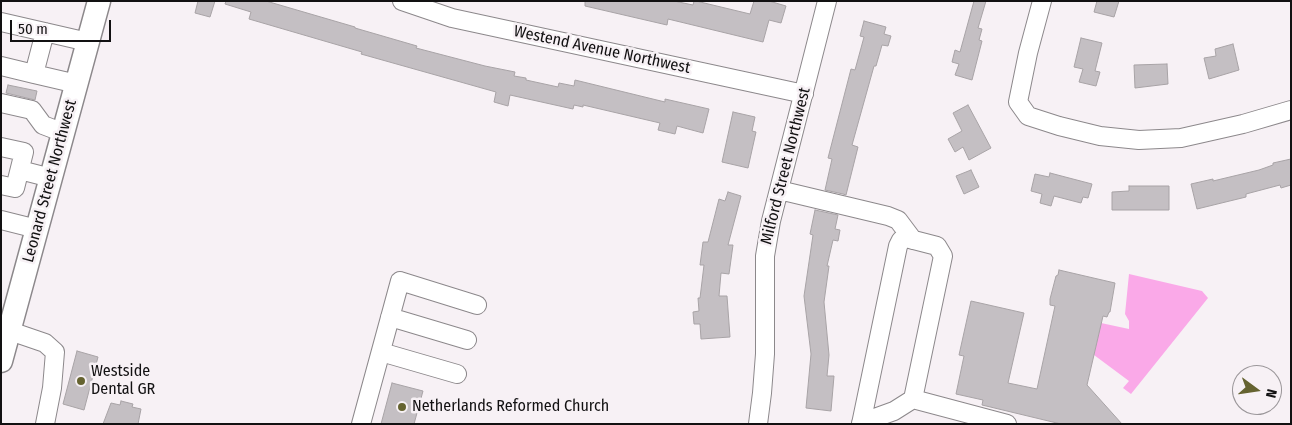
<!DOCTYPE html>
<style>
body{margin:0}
#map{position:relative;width:1292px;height:425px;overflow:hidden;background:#f7f1f5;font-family:"Fira Sans Condensed",sans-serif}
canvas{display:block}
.frame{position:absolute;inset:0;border:2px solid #121112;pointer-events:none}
.north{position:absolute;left:1232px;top:365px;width:50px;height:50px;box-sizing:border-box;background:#f7f1f5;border:1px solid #9b979a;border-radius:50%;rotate:104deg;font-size:14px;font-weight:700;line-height:20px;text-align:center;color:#121112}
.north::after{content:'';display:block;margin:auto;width:18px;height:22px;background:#656330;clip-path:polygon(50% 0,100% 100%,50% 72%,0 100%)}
.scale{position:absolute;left:10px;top:20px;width:101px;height:22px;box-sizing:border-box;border:2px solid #121112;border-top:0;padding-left:6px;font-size:15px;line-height:18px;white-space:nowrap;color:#121112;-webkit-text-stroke:4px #f7f1f5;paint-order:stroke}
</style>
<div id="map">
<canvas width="1292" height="425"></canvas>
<div class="frame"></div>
<div class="north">N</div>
<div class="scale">50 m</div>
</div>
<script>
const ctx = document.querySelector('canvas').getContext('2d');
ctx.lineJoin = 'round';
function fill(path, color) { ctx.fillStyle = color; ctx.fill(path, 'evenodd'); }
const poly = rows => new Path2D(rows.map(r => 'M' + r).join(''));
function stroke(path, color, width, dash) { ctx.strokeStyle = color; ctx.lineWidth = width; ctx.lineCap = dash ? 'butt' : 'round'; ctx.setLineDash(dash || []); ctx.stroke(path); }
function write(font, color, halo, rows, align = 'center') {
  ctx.font = font + ' "Fira Sans Condensed",sans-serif'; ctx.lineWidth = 5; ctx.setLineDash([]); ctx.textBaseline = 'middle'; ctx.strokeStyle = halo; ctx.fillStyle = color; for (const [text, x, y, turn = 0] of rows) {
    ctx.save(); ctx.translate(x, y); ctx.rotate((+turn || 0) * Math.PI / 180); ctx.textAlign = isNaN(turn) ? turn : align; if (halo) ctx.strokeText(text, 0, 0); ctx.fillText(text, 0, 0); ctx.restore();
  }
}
const green = poly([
 [1129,274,1202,291,1208,298,1131,394,1123,388,1129,381,1094,355,1101,323,1129,329,1129,321,1125,314]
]);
const building = poly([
 [198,1,215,1,210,17,195,13,198,1],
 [226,1,266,1,355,27,355,28,417,46,416,48,485,66,515,72,514,76,526,78,526,80,558,87,559,83,574,86,575,80,665,102,665,99,709,109,703,133,677,126,675,134,658,130,660,123,583,105,583,107,574,105,573,109,510,95,508,106,494,102,496,92,361,54,362,52,249,19,251,12,225,4,226,1],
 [585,1,674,1,693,5,694,1,696,1,750,14,754,1,769,1,786,6,781,23,769,20,763,42,668,19,667,25,585,6,585,1],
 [974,1,986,1,978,28,982,29,979,40,982,41,972,80,955,75,959,64,952,62,955,50,960,52,974,1],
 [1097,1,1119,1,1114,17,1094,12,1097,1],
 [864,21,886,27,884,34,891,36,888,46,882,45,876,66,874,66,852,145,858,147,846,195,843,194,825,190,832,159,828,158,851,69,855,70,864,37,860,36,864,21],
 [1081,38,1102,43,1095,71,1100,72,1096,86,1079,82,1083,69,1074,67,1081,38],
 [1233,44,1239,70,1209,79,1204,58,1216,56,1215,49,1233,44],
 [1167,64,1168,84,1135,88,1134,65,1167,64],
 [8,85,37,91,35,100,6,93,8,85],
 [968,105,991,148,969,160,963,147,955,152,948,139,962,131,953,113,968,105],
 [733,112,755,117,752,131,756,132,748,168,722,162,733,112],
 [1291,159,1291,185,1281,188,1280,185,1246,194,1246,197,1197,209,1191,184,1213,179,1213,181,1259,170,1273,165,1273,163,1291,159],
 [971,170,979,187,964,194,956,176,971,170],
 [1050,173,1092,184,1088,198,1083,197,1081,203,1054,196,1051,206,1040,203,1042,194,1031,191,1035,174,1049,177,1050,173],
 [1129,186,1169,186,1169,210,1112,210,1112,192,1129,191,1129,186],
 [728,192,741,196,728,245,733,245,729,274,721,273,719,296,727,296,730,337,701,339,700,324,694,324,693,312,699,311,698,298,700,298,704,265,700,265,703,242,708,242,719,199,725,201,728,192],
 [815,210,838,215,835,229,840,230,838,241,833,240,827,266,829,266,824,302,829,355,827,376,834,376,831,411,806,408,811,354,804,296,813,235,810,234,815,210],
 [1059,270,1115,283,1110,312,1109,312,1107,317,1103,316,1087,385,1122,424,1061,424,982,405,983,400,956,394,964,356,959,355,971,301,1024,313,1008,383,1037,389,1055,306,1050,305,1050,299,1056,276,1058,275,1059,270],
 [77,351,98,357,84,410,63,404,77,351],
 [392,383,423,391,414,424,381,424,392,383],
 [121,401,133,404,132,407,141,409,138,424,103,424,111,403,120,405,121,401]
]);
const minor = poly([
 [402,1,452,18,804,94],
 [1042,1,1028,53,1018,102,1028,116,1059,126,1100,136,1139,140,1181,138,1243,124,1291,110],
 [1,22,88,42],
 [1,66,34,74,45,32],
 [34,74,77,84],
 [1,103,32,110,43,125,64,133],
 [1,147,24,152,15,188,1,185],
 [20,170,51,178],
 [779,190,888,216,898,220,913,240],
 [1,220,37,229],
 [390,317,467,340],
 [10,331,45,343,55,352,52,388,45,424],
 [381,352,457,374],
 [913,399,1007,424],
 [361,424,400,281,477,305],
 [758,424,762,393,765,354,765,256,771,221,827,1],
 [861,424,898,246,901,240,906,238,937,246,943,256,913,399,894,411,861,423]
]);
const major = poly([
 [1,361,99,1]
]);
const markers = [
 [81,381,5,"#656330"],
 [402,407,5,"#656330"]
];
const streetNames = [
 ["Westend Avenue Northwest",602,50,12],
 ["Milford Street Northwest",786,166,-76],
 ["Leonard Street Northwest",50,181,-75]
];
const poiNames = [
 ["Westside",91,372],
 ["Dental GR",91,390],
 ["Netherlands Reformed Church",412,407]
];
fill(green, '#faa9e8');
fill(building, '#c4bfc3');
stroke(building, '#a8a3a6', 1);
stroke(minor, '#8c888b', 20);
stroke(major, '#8c888b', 25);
stroke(minor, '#fff', 18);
stroke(major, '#fff', 22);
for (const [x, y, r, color] of markers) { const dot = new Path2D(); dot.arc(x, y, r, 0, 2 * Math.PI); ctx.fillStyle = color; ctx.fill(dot); stroke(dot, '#f7f1f5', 2); }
write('16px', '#121112', '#f7f1f5', streetNames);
write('16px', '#121112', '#f7f1f5', poiNames, 'left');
</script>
